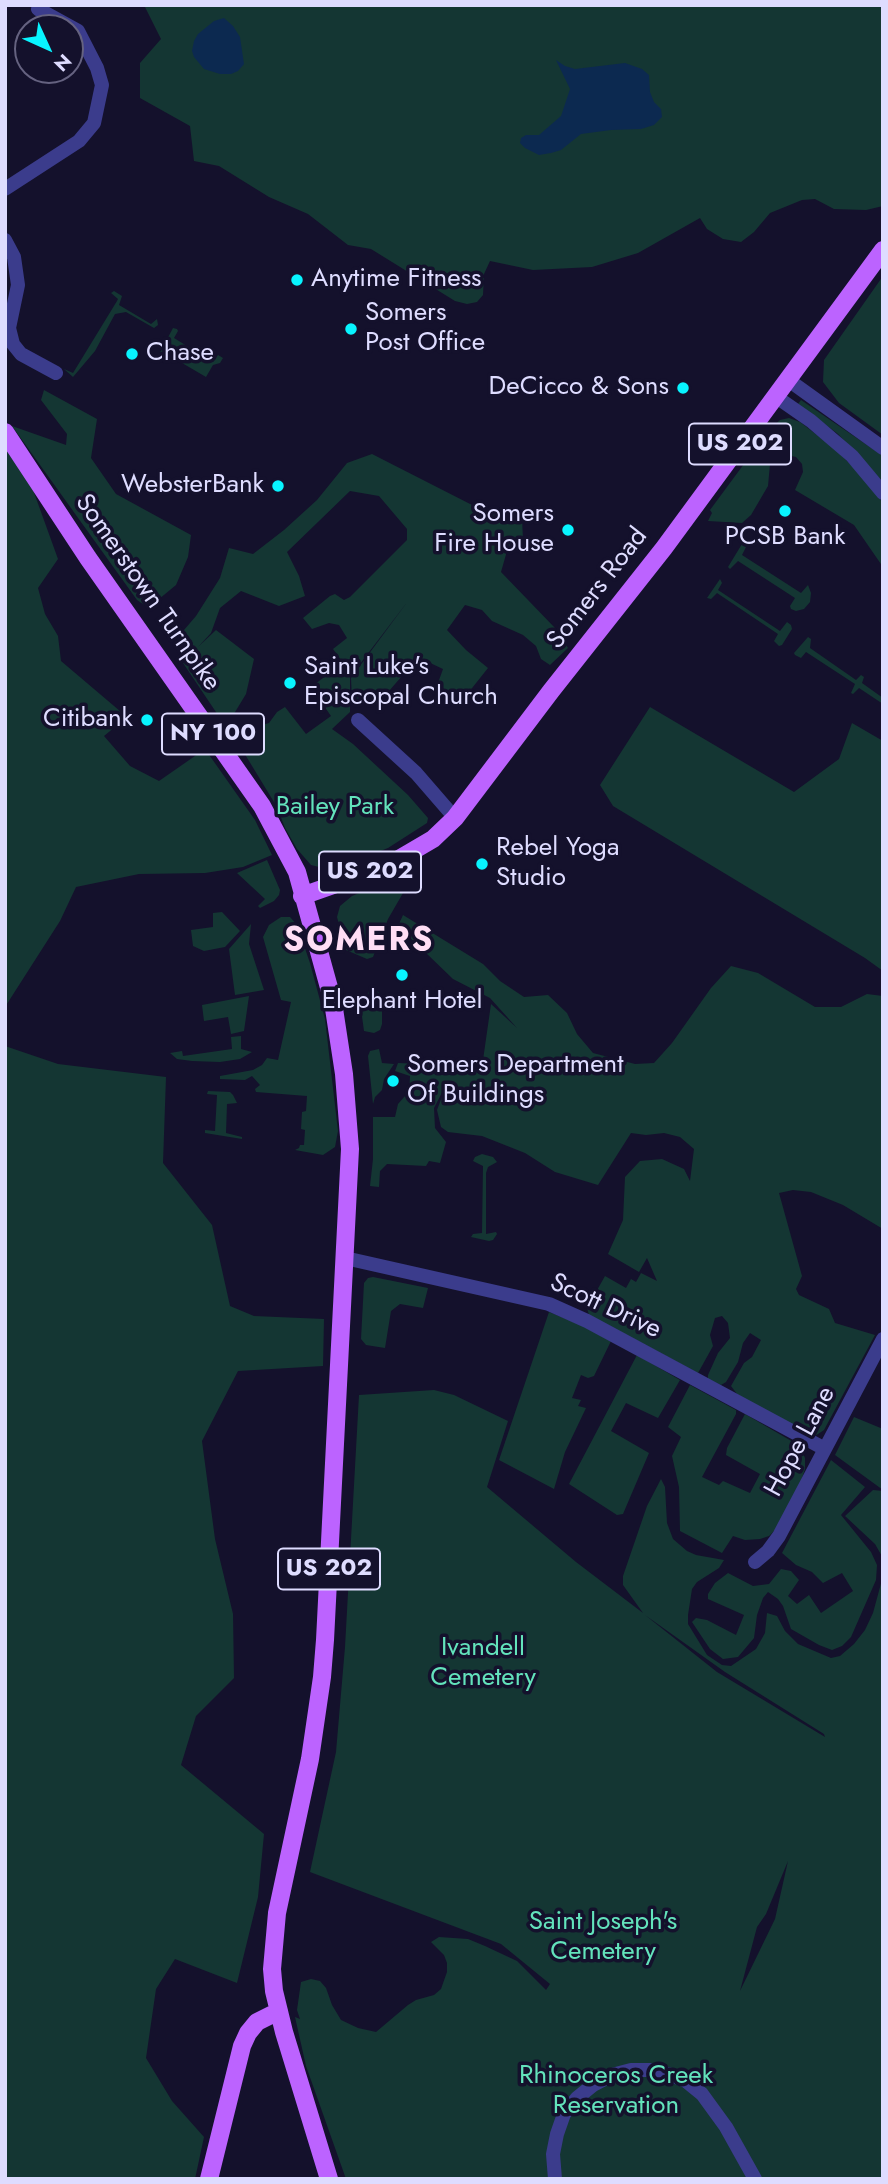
<!DOCTYPE html>
<style>
body{margin:0}
#map{position:relative;width:888px;height:2184px;overflow:hidden;background:#14112c;font-family:Jost,sans-serif}
canvas{display:block}
.frame{position:absolute;inset:0;border:7px solid #dedcff;pointer-events:none}
.north{position:absolute;left:14px;top:14px;width:70px;height:70px;box-sizing:border-box;background:#14112c;border:2px solid #656280;border-radius:50%;rotate:135deg;font-size:19px;font-weight:700;line-height:28px;text-align:center;color:#dedcff}
.north::after{content:'';display:block;margin:auto;width:24px;height:32px;background:#08f4ff;clip-path:polygon(50% 0,100% 100%,50% 72%,0 100%)}
</style>
<div id="map">
<canvas width="888" height="2184"></canvas>
<div class="frame"></div>
<div class="north">N</div>
</div>
<script>
const ctx = document.querySelector('canvas').getContext('2d');
ctx.lineJoin = 'round';
function fill(path, color) { ctx.fillStyle = color; ctx.fill(path, 'evenodd'); }
const poly = rows => new Path2D(rows.map(r => 'M' + r).join(''));
function stroke(path, color, width, dash) { ctx.strokeStyle = color; ctx.lineWidth = width; ctx.lineCap = dash ? 'butt' : 'round'; ctx.setLineDash(dash || []); ctx.stroke(path); }
function write(font, color, halo, rows, align = 'center') {
  ctx.font = font + ' Jost,sans-serif'; ctx.lineWidth = 7; ctx.setLineDash([]); ctx.textBaseline = 'middle'; ctx.strokeStyle = halo; ctx.fillStyle = color; for (const [text, x, y, turn = 0] of rows) {
    ctx.save(); ctx.translate(x, y); ctx.rotate((+turn || 0) * Math.PI / 180); ctx.textAlign = isNaN(turn) ? turn : align; if (halo) ctx.strokeText(text, 0, 0); ctx.fillText(text, 0, 0); ctx.restore();
  }
}
const green = poly([
 [144,5,883,5,883,206,866,210,834,209,815,199,802,200,770,213,754,232,741,242,723,239,707,229,700,218,638,253,592,267,533,270,490,261,484,274,483,295,477,302,467,304,455,301,371,249,348,245,308,214,269,197,219,166,194,161,190,126,140,98,140,63,161,39],
 [883,276,883,435,839,403,823,382,824,360],
 [114,291,122,296,119,305,151,324,157,319,158,325,154,328,126,312,115,314,95,351,73,377,64,369,73,373,117,301,118,299,111,293],
 [173,328,177,329,178,331,174,338,213,362,218,355,223,358,220,363,213,365,206,377,165,353,159,361,156,360],
 [44,390,97,419,91,458,116,494,191,535,188,557,176,585,153,604,146,606,137,600,12,426,66,445,67,434,41,400],
 [801,400,883,456,883,482,838,434,798,404],
 [789,418,800,422,834,448,862,476,883,503,883,567,854,525,795,490,803,472,802,464,796,457,782,454,770,464,768,486,751,515,742,523,708,521,712,513,710,510,769,430,780,420],
 [5,444,32,487,58,559,38,588,45,614,58,636,61,661,127,717,104,736,130,766,159,781,205,749,255,820,272,855,243,867,205,873,139,874,76,887,60,921,5,1007],
 [372,454,476,507,513,512,519,511,522,518,523,540,507,551,501,572,555,628,568,648,550,665,541,659,536,646,523,635,492,621,482,610,465,605,447,630,466,650,488,668,457,707,439,696,438,683,443,669,426,661,415,661,389,691,363,699,352,700,351,678,408,601,350,677,350,712,332,729,353,744,408,795,428,818,427,823,388,848,341,867,327,869,311,865,297,849,285,828,277,807,235,738,242,731,269,723,277,712,285,707,306,734,331,716,311,687,343,663,333,649,347,638,339,625,329,623,312,629,303,618,330,596,335,594,344,600,350,597,407,540,407,529,379,496,350,491,287,552,299,576,305,596,279,606,241,591,220,608,211,633,198,647,216,630,254,659,246,694,229,722,224,724,183,663,190,656,182,662,175,645,178,637,196,616,220,578,229,548,253,554,284,530,317,500,347,463],
 [742,544,746,547,742,555,801,593,808,585,811,593,810,602,804,609,796,611,791,609,790,606,795,598,738,561,730,569,728,567],
 [720,579,722,583,718,590,780,631,787,622,791,625,792,629,782,645,779,646,774,641,778,634,717,593,711,599,707,598],
 [808,637,811,639,810,648,856,680,861,675,864,677,862,683,883,698,883,704,859,688,853,694,851,693,855,684,806,652,801,658,795,655,794,653],
 [650,707,794,792,839,759,852,723,883,741,883,971,865,958,613,806,600,785],
 [267,860,280,890,279,895,274,901,260,908,258,906,265,899,237,873],
 [405,874,410,881,388,919,373,957,367,959,346,950,337,917,340,906,352,896],
 [222,912,240,931,225,947,204,951,193,946,191,930,213,927,213,913],
 [403,915,483,964,500,981,524,997,548,995,567,1013,577,1034,593,1053,635,1064,654,1063,672,1043,711,988,731,966,758,973,815,1007,841,1007,867,994,883,996,883,1229,843,1205,811,1192,793,1190,779,1193,802,1276,796,1289,799,1295,829,1309,835,1323,875,1335,824,1430,815,1436,752,1404,737,1394,731,1386,744,1363,752,1357,761,1340,750,1333,743,1343,738,1362,726,1382,721,1385,708,1379,708,1375,718,1353,730,1338,728,1323,722,1316,715,1318,710,1335,713,1346,698,1373,589,1315,587,1308,605,1276,626,1288,631,1279,636,1282,641,1273,657,1281,647,1258,639,1272,608,1254,623,1220,625,1177,640,1161,662,1159,684,1169,690,1181,694,1149,680,1137,664,1133,646,1135,631,1133,598,1185,555,1172,525,1153,482,1136,448,1132,441,1127,437,1110,448,1081,434,1108,435,1128,446,1142,440,1163,429,1161,426,1166,387,1164,380,1171,379,1187,370,1186,373,1159,373,1117,395,1117,398,1104,405,1096,409,1096,410,1076,395,1071,398,1063,482,1067,491,1004,517,1028,490,998,453,979,398,926],
 [281,917,290,917,297,925,310,963,325,1019,338,1131,335,1147,323,1155,295,1150,299,1148,300,1145,304,1145,305,1130,301,1129,302,1112,306,1111,307,1096,256,1092,255,1089,260,1085,252,1076,245,1080,220,1079,220,1076,253,1070,262,1065,267,1058,278,1060,291,1002,281,1000,263,937,269,925],
 [251,924,249,944,264,990,235,995,229,949],
 [371,986,382,995,382,1024,380,1030,374,1033,364,1031,361,1009],
 [249,996,244,1031,231,1034,228,1017,204,1021,202,1005],
 [241,1036,241,1049,252,1052,240,1059,220,1062,192,1061,177,1059,170,1053,182,1051,183,1056,232,1049,231,1037],
 [5,1046,58,1064,166,1077,163,1163,212,1225,230,1306,254,1316,324,1319,323,1366,238,1371,202,1441,215,1539,233,1614,234,1678,196,1716,181,1765,264,1834,258,1897,237,1983,175,1959,156,1989,146,2058,172,2101,204,2137,195,2179,5,2179],
 [379,1049,382,1063,394,1064,384,1079,382,1090,375,1097,373,1104,368,1056,370,1051],
 [208,1091,230,1092,233,1095,237,1103,227,1104,226,1133,242,1137,242,1139,205,1133,205,1130,215,1131,217,1095,207,1094],
 [482,1154,493,1157,497,1162,488,1167,486,1173,486,1234,496,1232,497,1234,493,1240,489,1241,471,1237,473,1234,482,1233,483,1166,473,1161,475,1157],
 [373,1277,428,1288,423,1308,400,1304,391,1311,385,1348,366,1345,361,1339,364,1283,368,1278],
 [549,1312,581,1325,611,1341,594,1376,588,1378,581,1375,572,1398,581,1400,578,1406,586,1408,565,1452,554,1489,499,1460],
 [637,1355,680,1380,658,1418,626,1403,611,1431,649,1453,623,1514,617,1515,569,1484],
 [690,1385,736,1410,736,1414,702,1477,719,1485,723,1481,750,1493,760,1474,726,1455,727,1448,745,1414,800,1446,805,1458,805,1469,798,1490,776,1529,769,1536,760,1539,745,1540,733,1536,722,1553,680,1531,679,1487,672,1456,681,1437,668,1427],
 [434,1390,454,1395,508,1421,487,1487,576,1562,643,1613,623,1585,623,1576,647,1506,661,1479,665,1487,667,1523,673,1539,687,1551,696,1555,724,1560,719,1568,697,1582,692,1589,688,1615,688,1624,707,1655,722,1665,731,1666,756,1649,765,1633,767,1613,777,1616,785,1631,798,1644,831,1658,840,1656,854,1644,865,1630,873,1613,883,1576,883,2179,346,2179,306,2066,295,2017,300,2019,297,2010,301,1982,311,1979,320,1981,326,1988,332,2005,341,2020,358,2028,376,2032,408,2005,416,2000,434,1995,441,1989,447,1972,447,1963,444,1955,431,1942,439,1937,468,1939,485,1946,517,1961,546,1990,550,1984,501,1944,310,1872,336,1752,345,1647,359,1395],
 [645,1615,725,1672,824,1734,825,1737,717,1672],
 [788,1861,775,1919,740,1991,757,1927,766,1914],
 [854,1417,883,1429,883,1490,835,1455],
 [831,1460,865,1487,841,1515,871,1552,877,1565,876,1580,851,1637,842,1646,832,1650,819,1645,791,1629,783,1606,778,1599,768,1592,763,1598,757,1615,754,1638,738,1657,723,1659,710,1649,692,1622,696,1618,707,1620,736,1635,744,1615,708,1599,708,1594,715,1583,728,1573,753,1586,769,1584,781,1569,791,1571,799,1580,788,1596,797,1604,809,1595,821,1613,853,1591,842,1573,823,1583,812,1572,796,1565,782,1553],
 [873,1490,883,1491,883,1558,875,1544,845,1516]
]);
const water = poly([
 [224,18,233,26,240,37,244,64,238,71,231,74,220,74,204,69,194,57,192,51,194,41,198,34,214,21],
 [556,60,565,66,575,69,625,63,642,69,649,75,650,92,654,102,661,109,662,117,654,125,641,129,611,130,581,134,561,150,551,153,539,155,525,148,520,143,521,138,526,135,539,135,561,116,570,89]
]);
const minor = poly([
 [5,189,79,141,94,123,102,85,97,68,78,31,38,9],
 [5,240,14,257,18,285,9,328,13,344,21,354,56,373],
 [787,379,883,448],
 [775,396,811,421,852,456,883,493],
 [358,720,416,773,455,818],
 [345,1258,549,1304,587,1321,825,1449],
 [755,1562,768,1551,779,1536,883,1339],
 [555,2179,553,2154,557,2134,564,2114,577,2098,593,2085,612,2075,631,2070,650,2070,668,2074,686,2081,702,2094,726,2127,755,2179]
]);
const major = poly([
 [5,432,88,558,262,806,297,872,333,1002,344,1074,350,1149,325,1640,322,1677,310,1759,277,1913,272,1969,274,1991,284,2032,329,2179],
 [302,896,387,866,433,839,455,818,551,691,664,548,883,250],
 [209,2179,242,2046,248,2033,257,2022,279,2011]
]);
const markers = [
 [297,280,7,"#08f4ff"],
 [351,329,7,"#08f4ff"],
 [132,354,7,"#08f4ff"],
 [683,388,7,"#08f4ff"],
 [278,486,7,"#08f4ff"],
 [785,511,7,"#08f4ff"],
 [568,530,7,"#08f4ff"],
 [290,683,7,"#08f4ff"],
 [147,720,7,"#08f4ff"],
 [482,864,7,"#08f4ff"],
 [402,975,7,"#08f4ff"],
 [393,1081,7,"#08f4ff"]
];
const shields = [
 [740,444,102],
 [213,734,102],
 [370,872,102],
 [329,1569,102]
];
const shieldNames = [
 ["US 202",740,444],
 ["NY 100",213,734],
 ["US 202",370,872],
 ["US 202",329,1569]
];
const poiNames = [
 ["Anytime Fitness",311,280],
 ["Somers",365,314],
 ["Post Office",365,344],
 ["Chase",146,354],
 ["DeCicco & Sons",669,388,"right"],
 ["WebsterBank",264,486,"right"],
 ["Somers",554,515,"right"],
 ["Fire House",554,545,"right"],
 ["PCSB Bank",785,538,"center"],
 ["Saint Luke's",304,668],
 ["Episcopal Church",304,698],
 ["Citibank",133,720,"right"],
 ["Rebel Yoga",496,849],
 ["Studio",496,879],
 ["Elephant Hotel",402,1002,"center"],
 ["Somers Department",407,1066],
 ["Of Buildings",407,1096]
];
const streetNames = [
 ["Somers Road",598,589,-52],
 ["Somerstown Turnpike",147,593,55],
 ["Scott Drive",605,1307,25],
 ["Hope Lane",801,1442,-62]
];
const parkNames = [
 ["Bailey Park",335,808],
 ["Ivandell",483,1649],
 ["Cemetery",483,1679],
 ["Saint Joseph's",603,1923],
 ["Cemetery",603,1953],
 ["Rhinoceros Creek",616,2077],
 ["Reservation",616,2107]
];
const districtNames = [
 ["SOMERS",359,942]
];
fill(green, '#143633');
fill(water, '#0c2950');
stroke(minor, '#3b3c8c', 14);
stroke(major, '#bc63ff', 18);
for (const [x, y, r, color] of markers) { const dot = new Path2D(); dot.arc(x, y, r, 0, 2 * Math.PI); ctx.fillStyle = color; ctx.fill(dot); stroke(dot, '#14112c', 2.5); }
for (const [x, y, w] of shields) { const box = new Path2D(); box.roundRect(x - w / 2, y - 20.5, w, 41, 5); ctx.fillStyle = '#14112c'; ctx.fill(box); stroke(box, '#dedcff', 2); }
write('bold 24px', '#dedcff', null, shieldNames);
write('26px', '#dedcff', '#14112c', poiNames, 'left');
write('26px', '#dedcff', '#14112c', streetNames);
write('26px', '#63e3bc', '#14112c', parkNames);
ctx.letterSpacing = '2px';
write('bold 33px', '#ffdef5', '#14112c', districtNames);
ctx.letterSpacing = '0px';
</script>
